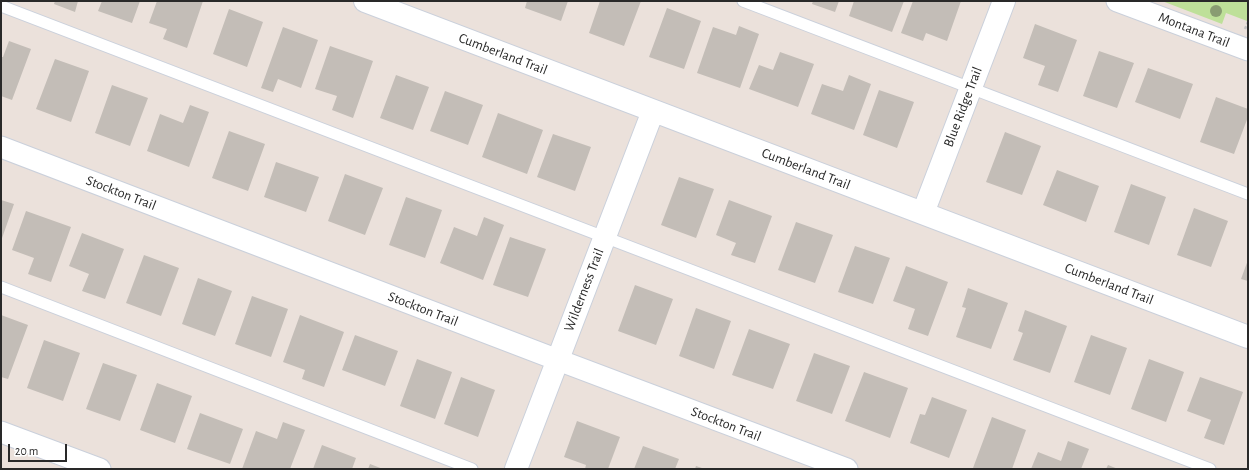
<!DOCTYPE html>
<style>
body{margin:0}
#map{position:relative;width:1249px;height:470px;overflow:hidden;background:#ebe1db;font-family:"Alegreya Sans",sans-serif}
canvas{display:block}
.frame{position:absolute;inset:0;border:2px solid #292929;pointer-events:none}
.scale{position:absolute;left:8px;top:444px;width:59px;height:18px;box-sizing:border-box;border:2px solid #292929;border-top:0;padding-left:5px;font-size:12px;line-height:14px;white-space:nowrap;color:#292929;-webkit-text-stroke:3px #fff;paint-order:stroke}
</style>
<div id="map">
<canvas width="1249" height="470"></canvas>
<div class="frame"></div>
<div class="scale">20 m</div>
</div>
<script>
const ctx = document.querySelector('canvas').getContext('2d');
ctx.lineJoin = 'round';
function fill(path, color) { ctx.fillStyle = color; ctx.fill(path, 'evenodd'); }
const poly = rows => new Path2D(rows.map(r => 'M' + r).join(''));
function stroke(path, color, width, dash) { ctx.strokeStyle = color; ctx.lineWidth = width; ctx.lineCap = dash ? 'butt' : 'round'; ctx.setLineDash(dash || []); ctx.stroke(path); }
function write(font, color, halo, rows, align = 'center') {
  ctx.font = font + ' "Alegreya Sans",sans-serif'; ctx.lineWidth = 4; ctx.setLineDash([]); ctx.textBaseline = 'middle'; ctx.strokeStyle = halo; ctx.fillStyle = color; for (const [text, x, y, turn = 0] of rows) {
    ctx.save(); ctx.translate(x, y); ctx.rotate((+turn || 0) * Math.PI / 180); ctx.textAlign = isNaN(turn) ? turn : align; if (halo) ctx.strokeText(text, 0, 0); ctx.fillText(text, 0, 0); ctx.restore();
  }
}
const green = poly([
 [1162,1,1248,1,1248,19,1247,21,1226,13,1222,24]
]);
const building = poly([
 [55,1,78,1,75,12,54,4],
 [102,1,140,1,132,23,98,11],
 [157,1,203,1,187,48,163,39,167,29,149,23],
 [527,1,568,1,561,21,525,8],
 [600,1,641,1,624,46,589,33],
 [813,1,839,1,835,12,812,4],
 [854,1,904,1,892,32,849,16],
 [913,1,961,1,947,41,926,33,923,41,901,33],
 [667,8,701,21,684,69,649,57],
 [229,9,263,22,247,67,213,54],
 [1035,24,1077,40,1058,92,1038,85,1045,66,1023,58],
 [739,26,759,34,740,88,697,73,713,27,736,35],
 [283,27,318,40,301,88,278,79,273,92,261,88],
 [9,41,31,49,12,100,1,96,1,57,3,57],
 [330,46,373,61,353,118,332,110,337,96,315,89],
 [1099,51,1134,63,1117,108,1083,96],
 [780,52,814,64,798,107,749,89,759,65,773,70],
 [55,59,89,71,71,122,36,109],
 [1148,68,1193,84,1180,119,1135,102],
 [396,75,429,87,413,130,380,118],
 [849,75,871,84,854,130,811,114,822,84,843,91],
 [112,85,148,98,130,146,95,133],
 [879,90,914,102,897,148,863,135],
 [445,91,483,105,468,145,430,131],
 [1216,97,1248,109,1248,117,1234,154,1200,142],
 [190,105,209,112,189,167,147,151,160,114,183,123],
 [498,113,543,130,527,174,482,157],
 [229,131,265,144,248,191,212,178],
 [1005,132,1041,146,1022,195,986,182],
 [553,134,591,147,575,191,537,177],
 [276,162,319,177,306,212,264,197],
 [1057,170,1099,186,1086,222,1043,205],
 [345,174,383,188,365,235,328,221],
 [679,177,714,189,696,238,661,225],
 [1131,184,1166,197,1149,245,1114,232],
 [406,197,442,210,425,258,389,245],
 [1,200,14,204,1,241],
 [729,200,772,216,755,263,731,255,736,243,716,235],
 [1194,208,1228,221,1211,267,1177,255],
 [26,211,71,227,51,282,28,274,34,258,12,250],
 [484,217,504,225,483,280,440,263,454,227,477,236],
 [796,222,833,235,815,283,778,270],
 [82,233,124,249,105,299,82,291,89,274,69,266],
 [510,237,546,249,528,297,493,285],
 [855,246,890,258,873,304,838,292],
 [144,255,179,268,161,316,126,303],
 [1248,260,1248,281,1241,279],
 [906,266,948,282,928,336,908,329,915,309,893,301],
 [198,278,232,291,215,336,182,324],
 [635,285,673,299,656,345,618,331],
 [968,288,1008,303,991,349,956,337,966,308,962,307],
 [252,296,288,309,271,357,235,344],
 [696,308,731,321,714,369,679,356],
 [1025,310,1067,326,1050,373,1013,360,1023,333,1018,331],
 [1,315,28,325,8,379,1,377],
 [300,315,344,332,324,387,302,379,305,370,283,362],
 [749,329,790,344,773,389,732,375],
 [355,335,398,351,385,386,342,370],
 [1091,335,1127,348,1110,395,1074,382],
 [44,340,80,353,63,401,27,388],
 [814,353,850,366,832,414,796,401],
 [417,359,452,372,435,419,400,406],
 [1149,359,1184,372,1166,422,1131,409],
 [103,363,137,375,120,421,86,409],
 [864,372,908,388,890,438,845,421],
 [461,377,495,390,478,437,444,424],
 [1200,377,1243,392,1224,445,1204,438,1211,420,1187,411],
 [157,383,192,396,175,443,140,430],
 [932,397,967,410,949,458,910,443,920,414,925,415],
 [200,413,243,429,230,464,187,449],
 [992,417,1026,430,1012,469,977,469,973,468],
 [577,421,620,437,608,469,585,469,586,465,564,457],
 [283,422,305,430,290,469,242,469,256,431,277,439],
 [1068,441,1089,449,1081,469,1031,469,1038,452,1061,461],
 [322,445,356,458,352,469,313,469],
 [643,446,679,459,675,469,634,469],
 [370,464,383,469,368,469],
 [1108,465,1118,469,1106,469],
 [696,466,705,469,695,469]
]);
const path = poly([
 [1245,29,1248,22]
]);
const lane = poly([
 [743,1,1248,194],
 [1,6,1210,469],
 [1,287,472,469]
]);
const street = poly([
 [1117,1,1248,50],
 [1,147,558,360,847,469],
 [1,432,100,469]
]);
const secondary = poly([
 [365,1,1248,337],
 [923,213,1004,1],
 [516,469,653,111]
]);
const trees = [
 [1216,11]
];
const streetNames = [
 ["Montana Trail",1194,30,21],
 ["Cumberland Trail",503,54,21],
 ["Blue Ridge Trail",963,107,-69],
 ["Cumberland Trail",806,169,21],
 ["Stockton Trail",121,193,21],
 ["Cumberland Trail",1109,284,21],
 ["Wilderness Trail",584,290,-69],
 ["Stockton Trail",423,309,21],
 ["Stockton Trail",726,424,21]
];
fill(green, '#bee099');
fill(building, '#c3bdb7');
stroke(lane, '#cad0db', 13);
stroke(street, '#cad0db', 23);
stroke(secondary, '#cad0db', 24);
stroke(path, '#c3c3c3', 2.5, [3, 2]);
stroke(lane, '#fff', 11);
stroke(street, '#fff', 21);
stroke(secondary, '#fff', 22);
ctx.fillStyle = '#899c72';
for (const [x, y] of trees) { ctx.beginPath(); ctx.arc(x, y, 6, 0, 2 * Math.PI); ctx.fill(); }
write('14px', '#292929', '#fff', streetNames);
</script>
